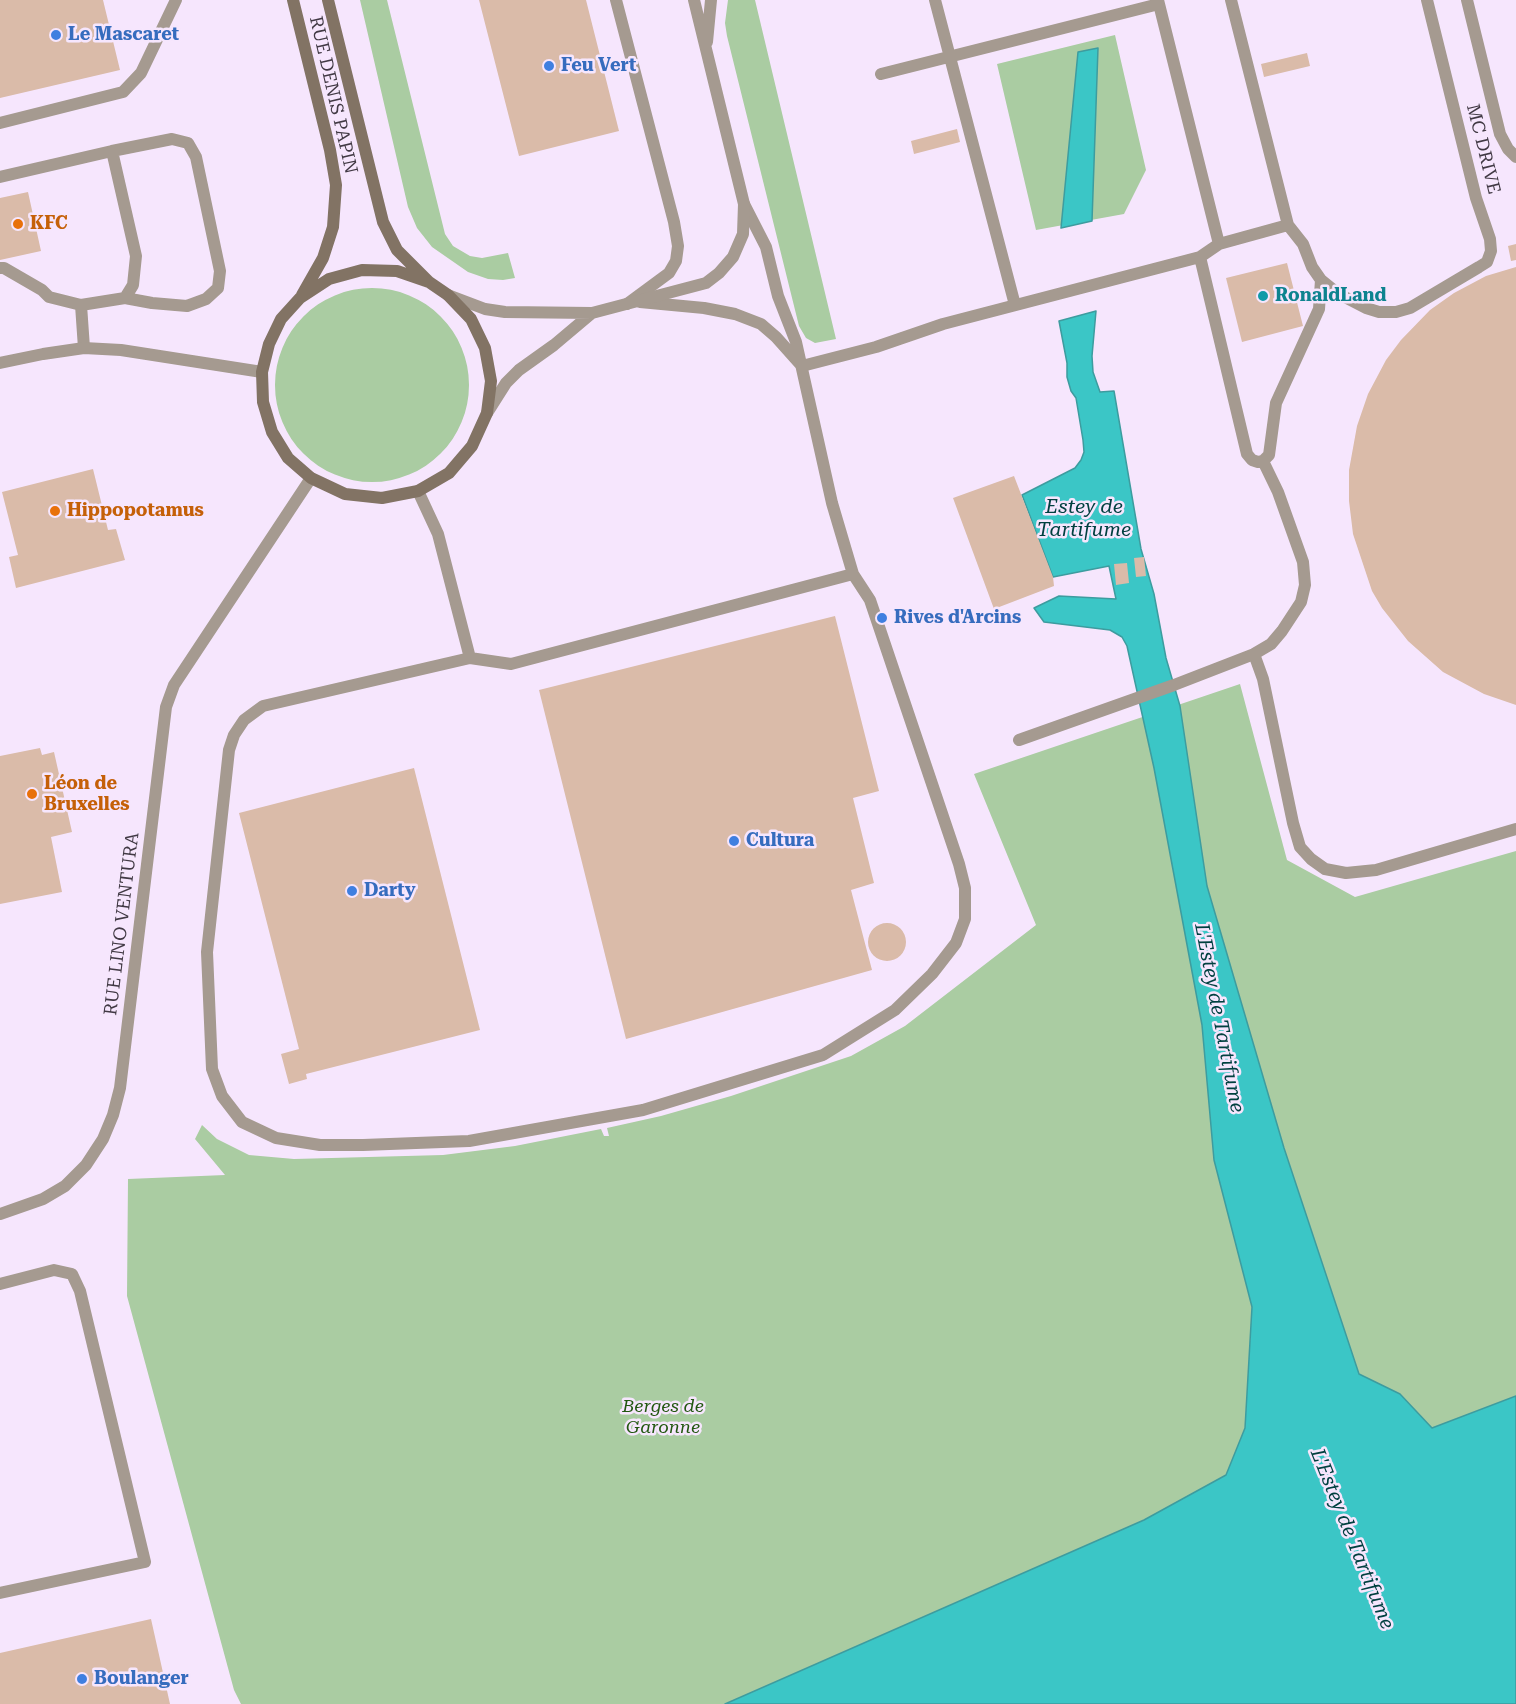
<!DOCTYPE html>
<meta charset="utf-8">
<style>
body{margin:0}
canvas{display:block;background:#f6e6fd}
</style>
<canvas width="1516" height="1704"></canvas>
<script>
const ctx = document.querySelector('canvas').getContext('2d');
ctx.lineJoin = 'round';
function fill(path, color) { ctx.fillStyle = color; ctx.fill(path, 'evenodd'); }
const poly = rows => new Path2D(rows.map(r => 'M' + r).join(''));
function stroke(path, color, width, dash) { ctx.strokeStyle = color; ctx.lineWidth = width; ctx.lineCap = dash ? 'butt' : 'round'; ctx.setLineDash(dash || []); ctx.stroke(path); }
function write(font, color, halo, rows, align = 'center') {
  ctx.font = font + ' "Roboto Serif",serif'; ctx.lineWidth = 5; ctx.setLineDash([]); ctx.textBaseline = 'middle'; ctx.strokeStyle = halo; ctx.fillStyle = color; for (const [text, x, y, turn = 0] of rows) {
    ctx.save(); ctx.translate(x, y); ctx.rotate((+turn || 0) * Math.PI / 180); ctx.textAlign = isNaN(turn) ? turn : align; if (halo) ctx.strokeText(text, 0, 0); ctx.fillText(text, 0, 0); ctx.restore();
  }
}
const green = poly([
 [360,0,387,0,445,234,453,246,470,256,482,258,508,253,515,278,503,280,488,279,468,272,432,247,417,228,408,207],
 [728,0,755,0,836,339,815,343,806,338,799,326,727,36,725,23],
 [1115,35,1146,170,1124,214,1036,230,997,64],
 '275 385a97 97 0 1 1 194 0a97 97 0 1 1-194 0Z',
 [1240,684,1287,860,1355,897,1516,851,1516,1396,1432,1428,1400,1394,1359,1374,1284,1148,1214,1160,1252,1307,1245,1428,1226,1475,1144,1520,725,1704,241,1704,234,1690,127,1296,128,1179,225,1175,195,1139,202,1125,217,1139,249,1155,294,1159,443,1155,515,1146,601,1129,604,1136,609,1136,607,1128,661,1116,731,1096,851,1056,905,1026,1036,925,974,774]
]);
const water = poly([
 [1098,48,1092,221,1061,228,1078,52,1098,48],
 [1096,311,1092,356,1093,372,1100,392,1114,391,1141,549,1154,594,1166,658,1180,706,1207,886,1284,1148,1359,1374,1400,1394,1432,1428,1516,1396,1516,1704,725,1704,1144,1520,1226,1475,1245,1428,1252,1307,1214,1160,1202,1025,1154,768,1127,646,1122,637,1110,630,1044,622,1034,608,1059,596,1116,599,1109,566,1053,577,1022,495,1075,468,1081,460,1084,452,1083,440,1076,398,1071,391,1067,377,1067,363,1059,321,1096,311]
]);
const building = poly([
 [0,0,103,0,120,70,0,98],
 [479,0,586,0,619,131,519,156],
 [1307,53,1310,66,1264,77,1261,64],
 [957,129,960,142,914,154,911,141],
 [28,192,41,251,0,260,0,198],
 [1516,244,1516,260,1511,261,1508,246],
 [1287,263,1303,326,1242,342,1226,278],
 [1516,267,1516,705,1484,694,1443,672,1408,641,1382,608,1372,591,1353,534,1349,501,1349,470,1357,426,1368,394,1386,360,1401,340,1430,310,1454,293,1486,276],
 [93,469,108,530,116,529,125,560,16,588,9,557,18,555,2,492],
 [1014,476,1053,577,1054,586,994,609,953,498],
 [1144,557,1146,576,1136,577,1134,558],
 [1127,563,1129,583,1116,585,1114,564],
 [835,616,879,791,853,798,874,883,851,890,872,970,626,1039,539,690],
 [40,748,42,755,54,752,72,832,51,837,62,892,0,904,0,756],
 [414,768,480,1030,306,1074,307,1079,289,1084,281,1054,299,1049,239,813],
 '868 942a19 19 0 1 1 38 0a19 19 0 1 1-38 0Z',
 [151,1619,170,1704,0,1704,0,1653]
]);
const lane = poly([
 [616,0,674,222,678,246,676,261,669,273,627,304],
 [935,0,1015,305],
 [1158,0,1219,244],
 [1231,0,1288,225,1303,244,1312,267,1321,280,1337,293,1366,308,1379,312,1396,312,1410,308,1479,267,1487,262,1491,251,1490,239,1476,198,1427,0],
 [1467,0,1500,134,1508,149,1516,157],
 [881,74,1159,4],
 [0,123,123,92,141,73,176,0],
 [0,177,112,151],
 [744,204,766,247,778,296,796,342,832,503,853,574],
 [1200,257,1247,454,1252,460,1258,462,1263,461,1269,455,1276,403,1319,309,1321,280],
 [0,268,4,268,42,290,49,297,81,305],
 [640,302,704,308,735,314,761,324,776,337,801,365],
 [84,348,81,305,125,298,152,303,187,306,206,299,218,288,220,271,196,157,188,143,172,139,112,151,136,256,133,285,125,298],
 [802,366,876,347,943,324,1200,257,1219,244,1288,225],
 [418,491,438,534,470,658,263,706,244,720,234,735,229,750,207,952,212,1069,222,1096,242,1122,276,1138,320,1145,363,1145,469,1141,643,1110,823,1055,895,1010,932,974,956,943,965,919,965,888,959,864,870,600,853,574,511,664,470,658],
 [1254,654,1263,679,1293,823,1300,847,1311,859,1325,869,1346,873,1376,870,1516,829],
 [1019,740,1174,685,1254,654,1271,644,1282,631,1301,602,1305,585,1303,562,1278,492,1263,461],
 [0,1284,54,1270,72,1274,80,1291,145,1562,0,1593]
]);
const street = poly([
 [707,42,711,0],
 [448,295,485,309,505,312,592,313,706,283,719,273,733,257,743,234,744,204,694,0],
 [0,363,43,354,84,348,121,350,262,372],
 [487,413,506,383,519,370,554,345,592,313],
 [0,1214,43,1199,65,1186,86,1165,103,1139,113,1115,120,1088,166,707,174,685,311,478]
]);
const secondary = poly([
 [293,0,330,150,336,185,333,227,323,258,302,295],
 [328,0,383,222,397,250,429,282,448,295,471,319,485,348,491,381,487,413,472,446,449,473,418,491,382,498,345,494,311,478,288,458,272,432,263,402,262,372,269,344,281,319,300,298,329,279,362,270,397,271,429,282]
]);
const markers = [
 [56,35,6,"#3f7fe0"],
 [549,66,6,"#3f7fe0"],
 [18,224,6,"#e8710a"],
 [1263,296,6,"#0f9aa8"],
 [55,511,6,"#e8710a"],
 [882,618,6,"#3f7fe0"],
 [32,794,6,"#e8710a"],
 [734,841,6,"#3f7fe0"],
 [352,891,6,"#3f7fe0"],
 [82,1679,6,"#3f7fe0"]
];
const shopNames = [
 ["Le Mascaret",68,35],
 ["Feu Vert",561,66],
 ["Rives d'Arcins",894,618],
 ["Cultura",746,841],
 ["Darty",364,891],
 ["Boulanger",94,1679]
];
const streetNames = [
 ["RUE DENIS PAPIN",333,95,77],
 ["MC DRIVE",1483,149,76],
 ["RUE LINO VENTURA",122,924,-83]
];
const foodNames = [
 ["KFC",30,224],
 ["Hippopotamus",67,511],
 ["Léon de",44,784],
 ["Bruxelles",44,805]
];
const cultureNames = [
 ["RonaldLand",1275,296]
];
const parkNames = [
 ["Berges de",663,1407],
 ["Garonne",663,1428]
];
const waterNames = [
 ["Estey de",1084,507],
 ["Tartifume",1084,530],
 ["L'Estey de Tartifume",1219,1018,79],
 ["L'Estey de Tartifume",1352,1539,68]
];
fill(green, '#aacca2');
fill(water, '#3bc6c6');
stroke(water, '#3d9c9f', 1.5);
fill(building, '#dabba9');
stroke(lane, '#a59a90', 12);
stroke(street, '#a59a90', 12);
stroke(secondary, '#827364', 12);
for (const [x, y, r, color] of markers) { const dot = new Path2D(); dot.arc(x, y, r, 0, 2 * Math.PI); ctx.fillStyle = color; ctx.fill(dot); stroke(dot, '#f6e6fd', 2); }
write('bold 18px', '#366cbe', '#f6e6fd', shopNames, 'left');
write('18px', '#413944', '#f6e6fd', streetNames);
write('bold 18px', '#c56008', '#f6e6fd', foodNames, 'left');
write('bold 18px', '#0d838f', '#f6e6fd', cultureNames, 'left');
write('italic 18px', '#21570f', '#f6e6fd', parkNames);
write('italic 20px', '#004040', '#f6e6fd', waterNames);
</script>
